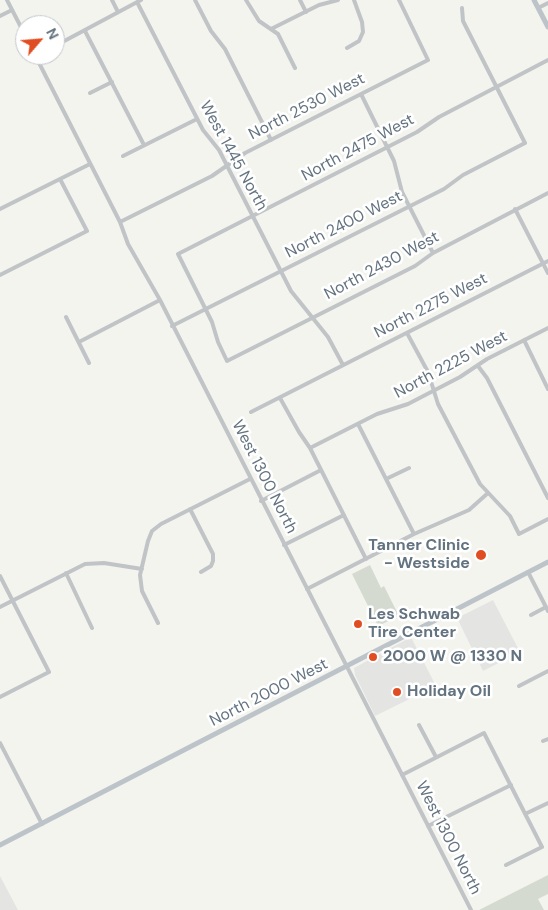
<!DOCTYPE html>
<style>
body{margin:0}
#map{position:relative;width:548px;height:910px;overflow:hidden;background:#f4f4ef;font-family:"DM Sans",sans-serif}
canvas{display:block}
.north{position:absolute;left:15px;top:15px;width:50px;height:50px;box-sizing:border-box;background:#fff;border:1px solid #c1c7cc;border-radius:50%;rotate:63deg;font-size:14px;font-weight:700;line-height:20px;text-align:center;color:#637380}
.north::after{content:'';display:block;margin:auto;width:18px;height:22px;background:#e14d22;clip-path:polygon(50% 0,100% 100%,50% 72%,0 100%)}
</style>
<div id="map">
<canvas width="548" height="910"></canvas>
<div class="north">N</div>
</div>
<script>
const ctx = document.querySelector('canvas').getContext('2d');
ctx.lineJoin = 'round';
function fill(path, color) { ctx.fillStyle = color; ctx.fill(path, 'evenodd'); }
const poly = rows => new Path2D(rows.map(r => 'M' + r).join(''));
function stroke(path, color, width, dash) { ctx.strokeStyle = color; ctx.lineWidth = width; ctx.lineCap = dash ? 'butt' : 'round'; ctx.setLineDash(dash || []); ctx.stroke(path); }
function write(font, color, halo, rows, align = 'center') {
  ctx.font = font + ' "DM Sans",sans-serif'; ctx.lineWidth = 5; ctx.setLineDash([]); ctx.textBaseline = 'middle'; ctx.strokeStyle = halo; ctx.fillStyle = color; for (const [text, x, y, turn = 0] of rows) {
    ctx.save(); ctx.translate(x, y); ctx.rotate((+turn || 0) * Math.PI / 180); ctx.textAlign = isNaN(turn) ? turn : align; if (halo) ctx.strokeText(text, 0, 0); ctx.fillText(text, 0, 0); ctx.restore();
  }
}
const built = poly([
 [493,600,520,652,483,671,457,618],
 [411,637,436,686,375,716,355,675,354,668],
 [0,876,18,910,0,910]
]);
const green = poly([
 [370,565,381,588,384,586,399,616,378,626,352,574],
 [548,875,548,894,538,899,544,910,479,910]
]);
const minor = poly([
 [7,0,25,35],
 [112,0,118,12],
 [195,0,211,31,225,49,271,140],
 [246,0,259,21,278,34,295,68],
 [300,0,306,12],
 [137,2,203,130,219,150,291,291,328,337,343,365],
 [538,8,548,3],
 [0,16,12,10],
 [271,29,319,5,338,0],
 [85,31,144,145],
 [55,46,141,0],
 [347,48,359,41,363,32,362,22,354,0],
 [35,55,120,222,128,244,160,300,471,910],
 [548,60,439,117,417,132,178,254,212,322,218,342,227,361,415,266,433,253,548,193],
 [90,93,112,82],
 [361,94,394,161,402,192,433,253],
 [123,156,197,119],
 [0,209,90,164],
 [515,209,548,273],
 [120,222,212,176,245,153,428,60,399,0],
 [0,275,87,231,60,179],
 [66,317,89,363],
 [172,326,444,189,463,175,525,143,463,21,462,8],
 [407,333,428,372,438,404,480,484,510,516,519,534,548,519],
 [524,340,548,389],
 [79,342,160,300],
 [478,366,487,378,548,498],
 [280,398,299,432,310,448,366,559],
 [251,412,548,261],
 [358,424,414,534],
 [310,448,377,414,408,404,460,377,487,359,548,328],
 [386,479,409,468],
 [261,501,321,470],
 [190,509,213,554,213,561,211,566,201,572],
 [284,545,344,515],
 [528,572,548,611],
 [66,573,92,628],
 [0,576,49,672,0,697],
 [307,589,414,534,469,510,488,493],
 [0,607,85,564,104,563,142,569],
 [531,615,546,607],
 [158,623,142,591,140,575,148,541,152,531,161,524,250,479],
 [519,686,548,671],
 [419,725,436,757],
 [543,741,548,739],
 [0,743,42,824],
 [402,775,484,733,542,847,506,865],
 [525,814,548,803],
 [428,826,511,785]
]);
const major = poly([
 [534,0,548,27],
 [0,845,548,562]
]);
const markers = [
 [481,555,6,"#e14d22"],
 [358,624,5,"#e14d22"],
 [373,657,5,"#e14d22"],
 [397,692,5,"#e14d22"]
];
const streetNames = [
 ["North 2530 West",307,107,-27],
 ["North 2475 West",358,148,-28],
 ["West 1445 North",233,156,61],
 ["North 2400 West",344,225,-27],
 ["North 2430 West",382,266,-28],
 ["North 2275 West",431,306,-27],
 ["North 2225 West",451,365,-28],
 ["West 1300 North",264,477,63],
 ["North 2000 West",269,693,-27],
 ["West 1300 North",448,838,63]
];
const poiNames = [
 ["Tanner Clinic",470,546,"right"],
 ["- Westside",470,564,"right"],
 ["Les Schwab",368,615],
 ["Tire Center",368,633],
 ["2000 W @ 1330 N",383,657],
 ["Holiday Oil",407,692]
];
fill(built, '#e4e5e3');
fill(green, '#d4dad0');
stroke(minor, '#c1c4c7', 4);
stroke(major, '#bdc4c9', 5);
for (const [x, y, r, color] of markers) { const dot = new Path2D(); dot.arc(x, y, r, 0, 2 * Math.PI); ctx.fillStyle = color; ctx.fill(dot); stroke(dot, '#fff', 2); }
write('16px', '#637380', '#fff', streetNames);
write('bold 16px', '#637380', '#fff', poiNames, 'left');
</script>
